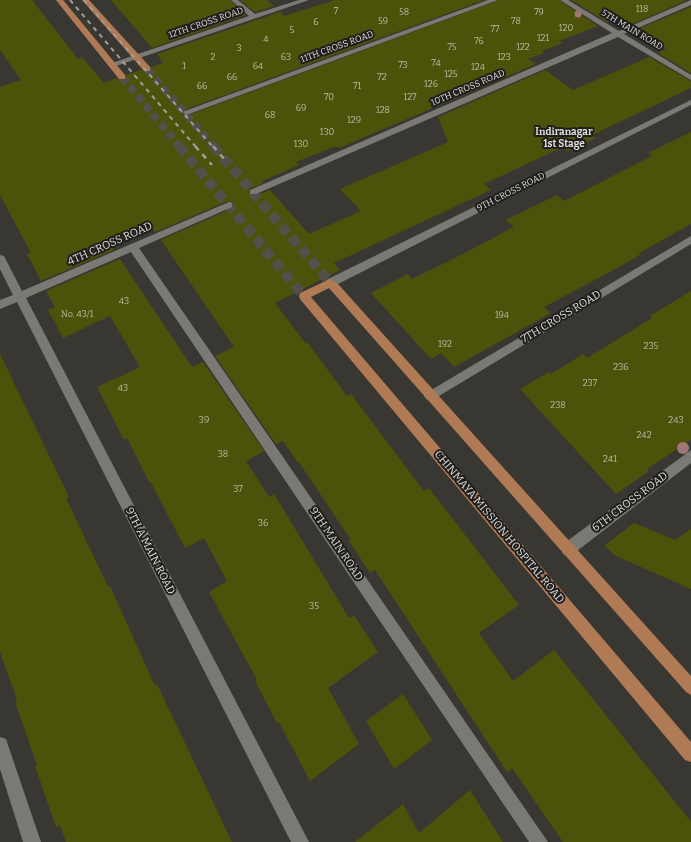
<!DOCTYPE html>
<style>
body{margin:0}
canvas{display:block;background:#393732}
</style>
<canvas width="691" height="842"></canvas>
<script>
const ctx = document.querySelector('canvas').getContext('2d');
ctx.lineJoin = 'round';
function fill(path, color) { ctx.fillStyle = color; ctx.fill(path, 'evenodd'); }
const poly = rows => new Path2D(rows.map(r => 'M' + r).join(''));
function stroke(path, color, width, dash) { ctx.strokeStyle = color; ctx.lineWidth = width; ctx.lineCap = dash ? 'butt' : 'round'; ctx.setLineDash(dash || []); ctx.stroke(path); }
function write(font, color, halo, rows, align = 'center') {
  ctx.font = font + ' Bitter,serif'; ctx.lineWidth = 4; ctx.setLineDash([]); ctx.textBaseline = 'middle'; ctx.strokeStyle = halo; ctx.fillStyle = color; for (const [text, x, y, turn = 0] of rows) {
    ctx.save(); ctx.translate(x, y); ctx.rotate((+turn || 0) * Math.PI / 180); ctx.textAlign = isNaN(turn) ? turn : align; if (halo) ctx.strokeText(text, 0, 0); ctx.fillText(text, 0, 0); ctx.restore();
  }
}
const building = poly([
 [0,0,32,0,78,59,82,57,104,83,117,78,119,80,125,80,126,75,141,70,144,72,150,72,151,67,163,63,157,54,280,12,284,16,335,0,484,0,181,111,186,116,499,0,559,0,598,26,559,41,563,43,542,51,544,53,528,59,536,64,339,148,336,146,296,162,299,165,262,181,263,183,249,189,250,196,257,195,270,190,309,234,361,211,340,189,448,142,438,117,545,70,573,90,649,57,691,81,691,88,592,135,596,138,568,151,563,147,484,184,491,190,334,263,340,270,275,303,306,344,308,343,347,396,351,394,424,491,429,488,519,605,479,633,513,681,554,650,691,822,691,842,563,842,512,768,507,772,375,570,370,573,349,541,351,540,299,462,298,463,283,441,276,444,215,356,234,347,161,240,233,208,233,202,228,201,155,232,153,229,111,246,114,250,41,281,27,254,31,253,0,195,0,87,21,80,0,50],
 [111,0,230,0,246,15,152,48],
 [240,0,267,0,274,6,255,12],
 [571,0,687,0,628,26,617,19,607,22],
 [691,7,691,73,658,53,666,49,636,30],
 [691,132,691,224,639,253,641,254,621,266,544,307,551,313,454,367,441,353,431,359,371,293,408,274,412,279,455,258,514,227,506,220,557,195,564,201,652,156,648,153],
 [120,259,192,367,203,362,264,451,246,461,269,497,274,494,349,618,354,615,378,652,328,688,359,744,310,781,279,722,277,723,255,681,257,680,209,592,227,581,204,538,185,548,150,481,149,482,127,438,124,440,97,387,140,367,110,316,63,338,48,310,55,307,46,291],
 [691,291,691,440,647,469,649,471,616,494,520,389,549,372,551,374,583,354,587,358,652,318,650,316],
 [0,354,69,497,66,498,108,587,110,586,155,686,157,684,232,842,66,842,60,825,56,827,35,766,37,765,15,702,17,700,0,652],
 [634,523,675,540,691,529,691,589,614,555,605,545],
 [403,694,432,740,394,769,366,721],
 [470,790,503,842,355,842,403,804,419,833]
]);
const majorTunnelFar1 = poly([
 [147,69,214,147],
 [122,77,180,147]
]);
const majorTunnel = poly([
 [179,146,307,300],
 [213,146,334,287]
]);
const minor = poly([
 [231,0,238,0,255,14,299,0,309,0,116,66,109,64,249,16,231,0],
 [488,0,498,0,189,114,186,115,182,112,488,0],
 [560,0,568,0,619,31,691,0,691,5,624,34,691,75,691,80,618,37,256,194,250,194,250,190,612,33,560,0],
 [691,100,691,105,334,286,330,287,325,283,326,280,691,100],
 [229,202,232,203,232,207,139,248,548,842,529,842,131,252,26,298,309,842,291,842,17,302,0,309,0,300,13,295,0,269,0,255,4,256,22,291,229,202],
 [691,236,691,244,434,399,430,401,426,399,424,396,426,393,691,236],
 [691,450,691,463,573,554,568,556,563,554,561,549,563,544,691,450],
 [0,737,6,739,8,745,41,842,23,842,0,769,0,737]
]);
const major = poly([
 [56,0,63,0,125,75,125,79,119,79,56,0],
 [82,0,89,0,150,67,150,71,144,71,82,0],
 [330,279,338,284,691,676,691,695,686,692,329,288,311,297,691,742,691,762,685,760,300,299,299,296,300,293,330,279]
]);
const railFar1 = poly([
 [70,0,196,147],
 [84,0,213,147]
]);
const rail = poly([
 [195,146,212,165],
 [213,146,225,160]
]);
const trees = [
 [578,14,3.5],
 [683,448,6]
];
const numberNames = [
 ["118",642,9],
 ["7",336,11],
 ["58",404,12],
 ["79",539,12],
 ["59",383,21],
 ["78",516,21],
 ["6",316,22],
 ["120",566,28],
 ["77",495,29],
 ["5",292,30],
 ["121",543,38],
 ["4",266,39],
 ["76",479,41],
 ["75",452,47],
 ["122",523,47],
 ["3",239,48],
 ["2",213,57],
 ["63",286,57],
 ["123",504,57],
 ["74",436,63],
 ["73",403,65],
 ["1",184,66],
 ["64",258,66],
 ["124",478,67],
 ["125",451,74],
 ["66",232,77],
 ["72",382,77],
 ["126",431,84],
 ["66",202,86],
 ["71",357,86],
 ["70",329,97],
 ["127",410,97],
 ["69",301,108],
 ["128",383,110],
 ["68",270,115],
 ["129",354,120],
 ["130",327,132],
 ["130",301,144],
 ["43",124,301],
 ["No. 43/1",77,314],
 ["194",502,315],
 ["192",445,344],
 ["235",651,346],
 ["236",621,367],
 ["237",590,383],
 ["43",123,388],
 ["238",558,405],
 ["39",204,420],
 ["243",676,420],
 ["242",644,435],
 ["38",223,454],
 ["241",610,459],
 ["37",238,489],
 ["36",263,523],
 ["35",314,606]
];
const farStreetnames = [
 ["12TH CROSS ROAD",206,23,-19],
 ["5TH MAIN ROAD",632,30,31],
 ["11TH CROSS ROAD",337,47,-20],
 ["10TH CROSS ROAD",468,88,-23],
 ["9TH CROSS ROAD",511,192,-27]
];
const farNeighbourhoodnames = [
 ["Indiranagar",564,132],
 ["1st Stage",564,144]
];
const streetNames = [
 ["4TH CROSS ROAD",110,244,-24],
 ["7TH CROSS ROAD",561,317,-31],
 ["6TH CROSS ROAD",630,502,-37],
 ["CHINMAYA MISSION HOSPITAL ROAD",499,527,50],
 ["9TH MAIN ROAD",336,544,56],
 ["9TH A MAIN ROAD",150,551,63]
];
fill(building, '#4c520a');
stroke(majorTunnelFar1, '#52504b', 8, [8, 4]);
stroke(majorTunnel, '#52504b', 10, [10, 5]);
fill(minor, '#7b7974');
fill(major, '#b07a54');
stroke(railFar1, '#9f9e9a', 2, [4.5, 4.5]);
stroke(rail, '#9f9e9a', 2.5, [5.5, 5.5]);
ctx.fillStyle = '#a07775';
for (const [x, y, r] of trees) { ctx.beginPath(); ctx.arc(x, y, r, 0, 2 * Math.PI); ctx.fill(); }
write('9px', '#babba7', null, numberNames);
write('9px', '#dfdedb', '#201e1c', farStreetnames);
write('bold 10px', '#dfdedb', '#201e1c', farNeighbourhoodnames);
write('11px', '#dfdedb', '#201e1c', streetNames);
</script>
